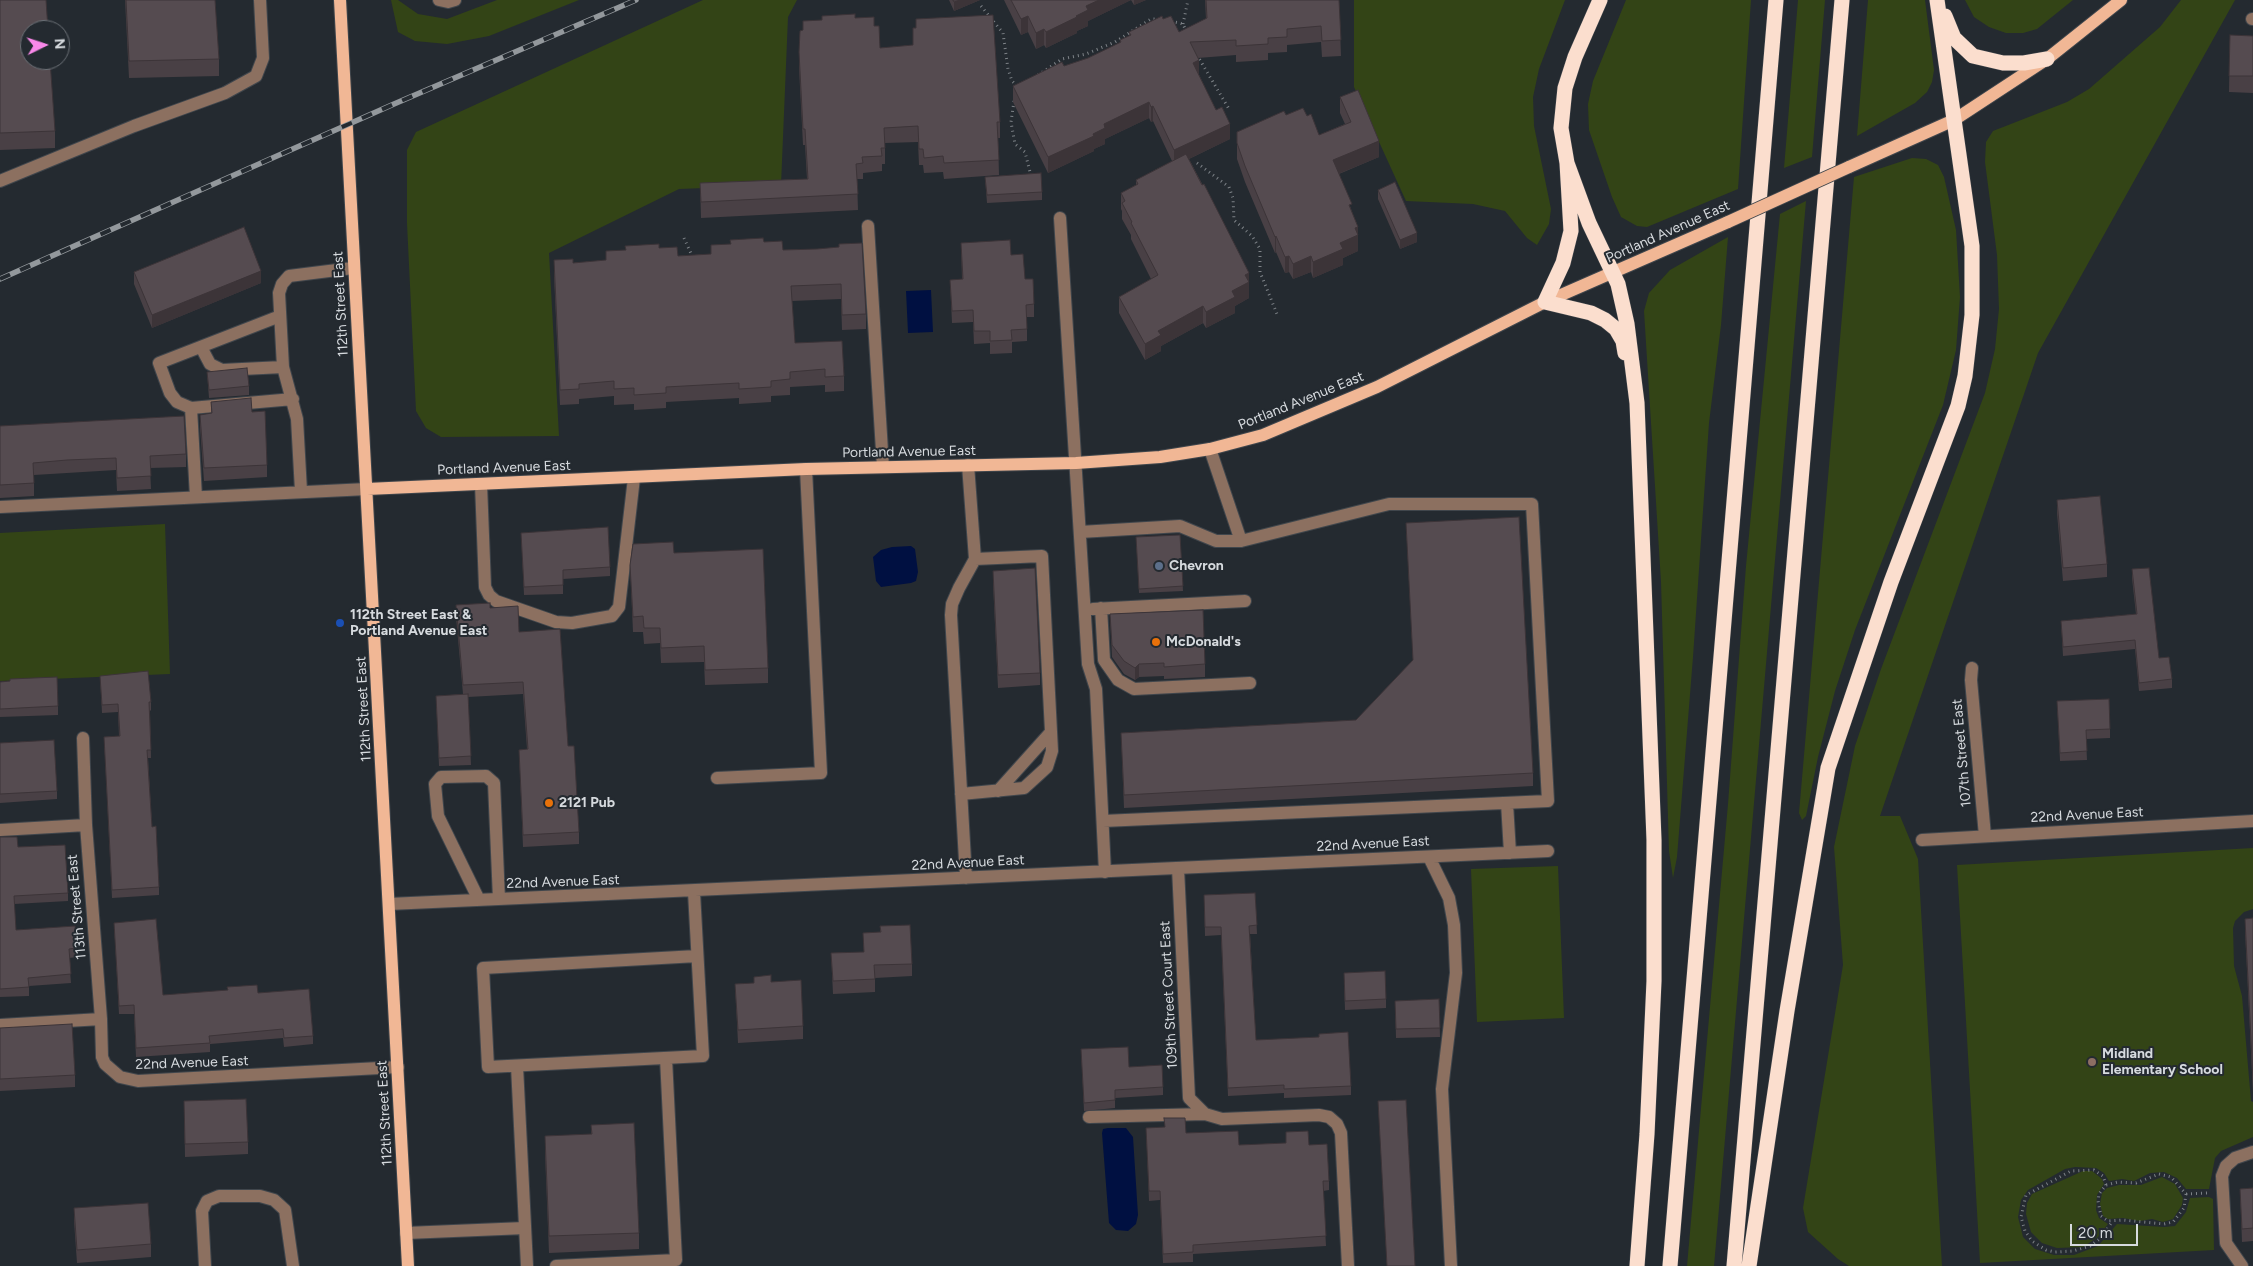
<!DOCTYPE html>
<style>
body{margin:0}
#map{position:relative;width:2253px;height:1266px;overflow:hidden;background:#242a30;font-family:Figtree,sans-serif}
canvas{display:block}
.north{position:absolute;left:20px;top:20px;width:50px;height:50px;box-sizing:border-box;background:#242a30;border:1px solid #6b7076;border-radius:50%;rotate:86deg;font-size:14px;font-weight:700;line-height:20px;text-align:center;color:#d6dade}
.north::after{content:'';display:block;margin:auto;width:18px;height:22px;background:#f988e9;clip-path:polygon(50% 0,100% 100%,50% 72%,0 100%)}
.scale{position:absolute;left:2070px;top:1224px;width:68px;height:22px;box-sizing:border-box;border:2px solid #d6dade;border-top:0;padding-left:6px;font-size:15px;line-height:18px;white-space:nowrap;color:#d6dade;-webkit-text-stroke:4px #242a30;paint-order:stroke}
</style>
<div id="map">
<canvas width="2253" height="1266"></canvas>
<div class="north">N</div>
<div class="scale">20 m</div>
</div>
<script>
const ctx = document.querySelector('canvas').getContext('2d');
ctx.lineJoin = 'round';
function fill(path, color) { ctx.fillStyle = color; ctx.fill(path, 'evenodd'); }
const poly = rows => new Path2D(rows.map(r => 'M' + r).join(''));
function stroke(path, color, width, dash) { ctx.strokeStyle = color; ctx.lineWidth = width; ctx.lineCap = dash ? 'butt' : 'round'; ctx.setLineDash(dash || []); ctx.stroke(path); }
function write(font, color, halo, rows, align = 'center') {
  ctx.font = font + ' Figtree,sans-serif'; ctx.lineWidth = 4; ctx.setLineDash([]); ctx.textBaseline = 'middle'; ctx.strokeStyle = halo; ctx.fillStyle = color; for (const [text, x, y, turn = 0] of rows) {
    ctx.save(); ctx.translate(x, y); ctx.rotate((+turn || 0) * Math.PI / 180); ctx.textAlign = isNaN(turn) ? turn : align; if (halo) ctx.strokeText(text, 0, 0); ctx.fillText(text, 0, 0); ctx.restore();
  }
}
const green = poly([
 [391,0,398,0,418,14,447,19,497,0,579,0,489,36,447,44,415,41,398,32],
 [703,0,797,0,788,17,781,185,679,189,549,253,559,436,441,437,426,428,416,411,407,223,407,150,416,132],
 [1354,0,1565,0,1539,69,1533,97,1534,126,1551,209,1549,224,1537,245,1527,238,1505,211,1473,204,1406,201,1354,87],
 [1626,0,1751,0,1738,189,1647,227,1637,226,1621,217,1612,197,1589,130,1588,104,1593,81],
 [1798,0,1825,0,1812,157,1784,168],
 [1868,0,1925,0,1934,70,1932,82,1927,92,1915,103,1857,136],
 [1965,0,2073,0,2037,29,2023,33,2006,33,1989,27,1974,17],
 [2181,0,2235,0,2038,353,1880,816,1900,816,1918,859,1942,1266,1849,1266,1838,1259,1808,1232,1803,1208,1843,965,1834,847,1855,746,1881,669,1985,393,1995,349,1999,309,1997,255,1985,162,1986,142,1993,131,2067,102,2089,89,2160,27],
 [1912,158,1926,159,1938,165,1944,177,1956,230,1960,297,1956,350,1943,405,1855,630,1835,691,1818,757,1806,816,1802,820,1799,813,1854,177],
 [1806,201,1714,1266,1687,1266,1728,804,1746,566,1780,214],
 [1728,237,1721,325,1709,423,1693,657,1677,857,1673,878,1669,851,1661,582,1644,311,1649,293,1670,270],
 [165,524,170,674,0,681,0,533],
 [2253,848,2253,909,2244,912,2235,921,2233,928,2234,966,2242,996,2251,1101,2253,1102,2253,1137,2221,1151,2215,1158,2209,1189,2186,1189,2177,1178,2164,1172,2150,1173,2134,1181,2122,1179,2109,1181,2104,1173,2096,1168,2075,1167,2065,1169,2028,1190,2021,1200,2018,1217,2023,1237,2035,1249,2054,1255,2074,1255,2098,1246,2117,1224,2164,1227,2175,1226,2186,1212,2190,1198,2209,1197,2213,1199,2214,1250,1980,1263,1957,865],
 [1558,866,1564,1018,1477,1022,1471,869],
 [2083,1171,2092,1171,2102,1179,2104,1184,2097,1195,2096,1210,2099,1218,2108,1224,2098,1237,2083,1247,2057,1248,2042,1243,2031,1232,2026,1214,2027,1203,2032,1194],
 [2162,1177,2175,1184,2183,1198,2182,1205,2173,1219,2163,1222,2152,1219,2140,1221,2123,1218,2108,1219,2103,1216,2100,1204,2102,1193,2107,1188,2119,1185,2141,1185]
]);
const water = poly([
 [931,290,933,332,908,333,906,291],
 [911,546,915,549,918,572,916,581,911,583,881,587,876,581,873,557,881,550,892,547],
 [1108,1128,1126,1128,1133,1137,1138,1215,1136,1224,1128,1231,1116,1230,1109,1223,1102,1133,1103,1129]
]);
const path = poly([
 [981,6,1003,33,1008,69,1012,81,1018,87],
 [1171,21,1183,24,1186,31],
 [1183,24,1188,0],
 [1197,55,1229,109],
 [1038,75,1062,59,1086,54,1115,42,1151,19,1157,19],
 [1014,101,1011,122,1015,144,1025,152,1031,176],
 [1197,163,1229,187,1233,198,1234,220,1252,236,1260,249,1260,272,1277,314],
 [684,238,693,258],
 [2159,1174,2171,1177,2186,1194,2184,1208,2173,1222,2164,1224,2123,1220,2108,1221,2101,1216,2098,1201,2099,1194,2106,1185,2118,1182,2136,1183,2159,1174],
 [2106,1185,2103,1176,2094,1170,2071,1171,2026,1195,2021,1217,2025,1231,2032,1241,2046,1250,2055,1252,2073,1251,2090,1246,2101,1238,2112,1222],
 [2186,1194,2207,1193]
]);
const minor = poly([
 [439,0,448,2,455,0],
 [2252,19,2253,19],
 [0,181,134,126,225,93,256,76,263,58,260,0],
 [1060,218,1088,664,1096,689,1105,872],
 [868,226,883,467],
 [280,316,159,363,170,393,177,402,191,408,293,399],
 [201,347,210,364,222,370,283,367],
 [191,408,196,497],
 [1210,449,1241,541],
 [481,484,485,587,489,595,496,601,556,622,572,623,612,616,619,607,634,478],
 [301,491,297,419,283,367,279,293,282,284,289,276,353,268],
 [0,507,367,489],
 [1080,532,1180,526,1216,541,1241,541,1389,504,1532,504,1548,801,1103,821],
 [1101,608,1104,660,1118,680,1134,689,1250,683],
 [1093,609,1245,601],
 [1972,668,1971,680,1985,836],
 [83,738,86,825,101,1019,102,1057,105,1064,120,1077,138,1081,398,1067],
 [717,778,821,773,806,469],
 [998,791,1051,732],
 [961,794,1024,788,1047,767,1052,751,1042,556,975,559],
 [1507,803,1510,853],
 [0,830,86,825],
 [1922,840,2253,821],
 [1429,857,1449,898,1454,925,1456,973,1442,1089,1451,1266],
 [1178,868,1189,1098,1205,1114],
 [966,878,951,615,952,604,959,588,975,559,968,465],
 [694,892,703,1056,488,1067,483,968,697,956],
 [479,900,438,816,435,784,441,777,486,776,494,783,499,899],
 [389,904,1548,851],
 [0,1025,101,1019],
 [517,1066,527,1266],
 [1089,1117,1205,1114,1222,1119,1319,1115,1329,1117,1337,1124,1341,1133,1348,1266],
 [406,1233,525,1228],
 [205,1266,202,1211,207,1201,219,1196,260,1196,274,1200,285,1210,293,1266],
 [556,1266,676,1260,666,1058],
 [2242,1266,2226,1243,2222,1176,2226,1166,2235,1158,2253,1152]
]);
const major = poly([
 [340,0,408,1266],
 [1849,167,1954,120,2047,59,2121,0],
 [367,489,806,469,1076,463,1160,457,1210,449,1263,435,1377,387,1545,302,1728,222]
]);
const highway = poly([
 [1600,0,1575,57,1565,88,1561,128,1567,163,1571,231,1563,263,1545,302,1591,313,1605,320,1616,329,1623,341,1625,353],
 [1945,16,1954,38,1973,56,2003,63,2024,63,2047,59],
 [1567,163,1589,223,1618,284,1627,324,1637,403,1654,840,1654,981,1647,1134,1637,1266],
 [1670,1266,1776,0],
 [1734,1266,1842,0],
 [1749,1266,1787,1011,1828,768,1891,582,1958,406,1965,376,1972,315,1972,246,1937,0]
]);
const rail = poly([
 [0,279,394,104,636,0]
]);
const majorBridge = poly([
 [1728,222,1849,167]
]);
const wall = poly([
 [0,0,55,131,55,148,0,150],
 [125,0,215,0,219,59,219,76,129,78],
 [949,0,980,0,954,11],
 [1004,0,1146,0,1134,5,1131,0,1088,21,1088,26,1077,31,1077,33,1046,48,1044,45,1036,49,1028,32,1021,35],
 [1205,0,1339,0,1341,56,1322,57,1321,42,1287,45,1287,52,1268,53,1268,60,1236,62,1236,55,1198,58,1199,75,1230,139,1189,159,1249,273,1249,298,1235,306,1235,313,1206,328,1203,323,1161,346,1161,351,1145,360,1119,313,1119,297,1151,279,1131,239,1131,235,1122,219,1122,211,1121,209,1121,193,1136,185,1136,180,1172,161,1153,121,1151,122,1149,118,1105,139,1105,144,1094,149,1094,151,1048,173,1013,102,1013,86,1064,66,1088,58,1120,43,1120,40,1129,36,1129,32,1163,19,1179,32,1206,19],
 [855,18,874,26,880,48,913,45,913,28,916,28,916,19,1000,122,1000,138,998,138,999,175,944,179,943,172,924,173,923,165,919,165,918,142,885,143,885,164,882,164,882,171,863,173,863,179,857,179,858,210,701,218,700,183,807,179,805,145,803,145,799,68,800,31],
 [2230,35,2253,36,2253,93,2229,92],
 [1340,97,1379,157,1339,174,1352,212,1358,227,1358,251,1343,258,1343,265,1313,278,1311,272,1293,279,1289,272,1285,273,1276,252,1275,253,1245,182,1237,159,1237,132,1286,115,1307,116,1319,135,1345,124,1340,113],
 [985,177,1042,192,1042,200,987,203],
 [1378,190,1417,242,1400,249,1378,199],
 [764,242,783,250,817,249,866,314,866,329,842,330,841,299,792,301,795,343,844,376,844,391,825,392,825,385,790,387,790,395,771,396,771,402,739,404,739,398,666,402,666,408,634,410,634,404,614,405,614,396,579,399,579,404,560,405,554,275,554,260,573,263,606,260,659,248,678,256,711,254],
 [961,243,1011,255,1025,279,1034,304,1034,317,1027,317,1027,341,1012,342,1012,353,990,354,990,343,974,344,973,322,952,323,950,280,962,279],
 [134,272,261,283,152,328,134,284],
 [207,372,249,386,249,395,209,398],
 [211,402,252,412,267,465,267,477,204,481,200,427,200,415,211,414],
 [0,426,186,454,186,467,150,468,151,489,117,491,116,470,34,475,34,496,0,498],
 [2057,500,2107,564,2107,577,2063,581,2057,513],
 [1406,523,1533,773,1533,786,1124,808,1121,733,1356,720,1413,660],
 [521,533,610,567,610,576,563,579,563,594,524,595],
 [1180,535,1183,591,1139,593,1136,537],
 [674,553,768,668,768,683,705,685,704,662,661,663,660,643,644,644,643,632,633,632,630,565],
 [2132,569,2159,658,2172,679,2172,688,2139,691,2135,649,2063,656,2061,621,2136,614,2132,578],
 [993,571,1040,673,1040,685,998,688,993,583],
 [456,605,490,608,519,632,568,746,579,832,579,844,523,847,519,750,527,749,523,694,468,697,471,765,439,766,436,696,463,694,456,617],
 [1110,614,1205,664,1205,677,1164,679,1164,676,1139,677,1135,680,1124,674,1112,657],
 [100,676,151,702,151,710,150,711,151,758,148,758,152,827,159,887,159,895,112,898,104,737,119,736,118,712,102,713],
 [0,682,58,706,58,715,0,717],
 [2057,701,2110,729,2110,738,2086,739,2087,760,2060,761],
 [0,743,57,791,57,799,0,803],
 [0,837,18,847,68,893,68,901,14,904,16,930,77,948,77,957,69,958,71,983,29,986,29,996,0,997],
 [1255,893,1257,934,1250,934,1256,1040,1351,1086,1351,1095,1284,1098,1284,1093,1228,1096,1221,935,1205,936,1204,895],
 [2253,918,2253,1093,2245,931,2245,919],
 [114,923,163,995,258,993,313,1036,313,1044,284,1047,283,1038,210,1044,210,1052,136,1057,134,1014,119,1014],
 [880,926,912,964,912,976,875,978,875,992,833,994,831,953,864,952,863,933,880,932],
 [754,977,803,1026,803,1039,738,1043,735,984,754,983],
 [1344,982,1386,999,1386,1008,1345,1010],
 [1439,999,1440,1037,1396,1038,1395,1001],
 [0,1028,75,1075,75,1087,0,1091],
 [1081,1049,1129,1067,1163,1087,1163,1095,1115,1098,1115,1108,1084,1111],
 [184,1101,248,1142,248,1154,185,1157],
 [1378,1101,1415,1266,1387,1266],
 [591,1125,639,1233,639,1249,549,1253,545,1153,545,1136,591,1134],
 [1146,1128,1186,1133,1239,1145,1286,1143,1286,1132,1309,1145,1329,1181,1329,1190,1323,1191,1326,1246,1193,1254,1193,1262,1163,1263,1160,1200,1149,1201],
 [2253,1188,2253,1241,2242,1242,2240,1189],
 [74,1208,151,1244,151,1257,77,1263,74,1221]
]);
const shadedWall = poly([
 [960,0,980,0,954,11,954,2],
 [1099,0,1131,0,1088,21,1088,26,1077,31,1077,33,1046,48,1046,32,1076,16,1086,6],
 [1134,0,1146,0,1134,5],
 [1028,16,1028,32,1021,35,1021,19],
 [1044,29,1044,45,1036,49,1036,33],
 [1199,60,1199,76,1193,63],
 [1149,102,1149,118,1105,139,1105,144,1094,149,1094,151,1048,173,1048,157,1093,134,1104,124],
 [1153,106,1153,121,1151,122,1151,107],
 [1230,124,1230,139,1174,166,1174,150],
 [1379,141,1379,157,1333,176,1333,160],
 [1358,227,1358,251,1343,258,1343,265,1313,278,1313,262,1340,243,1355,228],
 [1417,233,1417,242,1400,249,1400,240],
 [1276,236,1276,252,1275,253,1275,237],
 [1289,256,1289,272,1285,273,1285,257],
 [1311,256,1311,272,1293,279,1293,264],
 [261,271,261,283,152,328,152,315],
 [1249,273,1249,298,1235,306,1235,313,1206,328,1206,312,1232,291,1245,275],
 [1203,306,1203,323,1161,346,1161,351,1145,360,1145,344,1158,331],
 [1139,664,1139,677,1135,680,1135,668]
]);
const building = poly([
 [0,0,46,0,48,30,30,30,30,60,50,60,55,131,0,133,0,0],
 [126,0,215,0,219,59,129,61,126,0],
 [953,0,960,0,954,2,953,0],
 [1011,0,1099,0,1086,6,1088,10,1076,16,1077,17,1046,32,1044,29,1036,33,1028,16,1021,19,1011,0],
 [1206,0,1339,0,1341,40,1322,41,1321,26,1287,29,1287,37,1268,38,1268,44,1236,46,1236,40,1190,42,1199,60,1193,63,1216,110,1222,107,1230,124,1174,150,1153,106,1151,107,1149,102,1104,124,1105,128,1093,134,1094,136,1048,157,1013,86,1062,62,1064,66,1088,58,1121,42,1120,40,1131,35,1129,32,1162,16,1163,19,1171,16,1179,32,1207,18,1206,0],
 [855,14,855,18,874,17,874,26,879,26,880,48,913,45,913,28,916,28,916,19,993,15,1000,122,997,122,999,160,944,163,943,156,924,158,923,149,919,149,918,126,884,128,885,148,881,148,882,156,862,157,863,163,856,164,858,194,701,202,700,183,808,179,805,129,803,129,799,52,800,31,803,30,803,21,822,20,822,16,855,14],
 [2230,35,2253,36,2253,76,2229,76,2230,35],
 [1358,90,1379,141,1333,160,1352,204,1349,205,1358,227,1355,228,1358,235,1340,243,1343,249,1313,262,1311,256,1293,264,1289,256,1285,257,1276,236,1275,237,1245,166,1237,143,1237,132,1284,111,1286,115,1303,108,1307,116,1311,114,1319,135,1351,122,1340,97,1358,90],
 [1186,154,1202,185,1204,184,1239,253,1249,273,1245,275,1249,282,1232,291,1235,297,1206,312,1203,306,1158,331,1161,335,1145,344,1119,297,1158,275,1131,223,1132,222,1122,203,1125,201,1121,193,1138,184,1136,180,1186,154],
 [1041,173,1042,192,987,195,985,177,1041,173],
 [1395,182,1417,233,1400,240,1378,190,1395,182],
 [244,227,261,271,152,315,134,272,244,227],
 [763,238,764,242,782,241,783,250,817,249,839,247,839,244,862,243,866,314,842,315,841,284,791,286,795,343,842,341,844,376,825,377,825,369,790,372,790,379,771,381,771,387,739,389,739,383,666,387,666,393,634,395,634,388,614,389,614,381,579,384,579,389,560,390,554,260,573,259,573,263,606,260,606,251,626,250,625,246,659,244,659,248,677,247,678,256,711,254,711,245,731,244,730,240,763,238],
 [1010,240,1011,255,1023,254,1025,279,1033,279,1034,304,1026,305,1027,329,1011,330,1012,340,990,341,990,331,974,331,973,310,952,311,950,280,963,279,961,243,1010,240],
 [247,368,249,386,209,390,207,372,247,368],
 [251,398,252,412,265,411,267,465,204,468,200,415,212,413,211,402,251,398],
 [184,416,186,454,150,456,151,476,117,478,116,458,67,460,33,463,34,483,0,485,0,426,184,416],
 [2100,496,2107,564,2063,568,2057,500,2100,496],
 [1519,517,1533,773,1124,795,1121,733,1356,720,1413,660,1406,523,1519,517],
 [608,527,610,567,563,570,563,585,524,587,521,533,608,527],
 [1180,535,1183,586,1139,589,1136,537,1180,535],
 [673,542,674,553,763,549,768,668,705,670,704,646,661,648,660,628,644,628,643,616,633,617,630,565,633,544,673,542],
 [1035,568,1040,673,998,675,993,571,1035,568],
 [2149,568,2159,658,2169,657,2172,679,2139,683,2135,640,2063,647,2061,621,2137,614,2132,569,2149,568],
 [490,603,490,608,518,606,519,632,560,629,568,746,574,746,579,832,523,835,519,750,528,749,523,682,463,685,456,605,490,603],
 [1203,610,1205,664,1164,667,1164,663,1139,664,1135,668,1124,661,1112,645,1110,614,1203,610],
 [148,671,151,702,149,702,151,750,147,750,152,827,156,826,159,887,112,890,104,737,120,736,118,704,102,705,100,676,148,671],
 [57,677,58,706,0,709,0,682,10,681,10,679,57,677],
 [468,694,471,756,439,758,436,696,468,694],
 [2109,699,2110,729,2086,730,2087,751,2060,753,2057,701,2109,699],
 [54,740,57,791,0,794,0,743,54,740],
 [0,837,17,837,18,847,65,845,68,893,14,896,16,930,75,926,77,948,69,949,71,974,28,978,29,987,0,989,0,837],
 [1255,893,1257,925,1249,926,1256,1040,1319,1037,1319,1034,1348,1032,1351,1086,1284,1089,1284,1085,1228,1088,1221,927,1205,927,1204,895,1255,893],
 [2253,918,2253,1080,2245,919,2253,918],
 [156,919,163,995,228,990,227,987,257,985,258,993,309,989,313,1036,284,1038,283,1029,209,1036,210,1043,136,1048,134,1005,119,1006,114,923,156,919],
 [910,925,912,964,874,965,875,979,833,981,831,953,864,952,863,933,881,932,880,926,910,925],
 [1385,971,1386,999,1345,1001,1344,973,1385,971],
 [771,975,771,982,801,980,803,1026,738,1030,735,984,754,983,754,977,771,975],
 [1439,999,1440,1028,1396,1029,1395,1001,1439,999],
 [72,1024,75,1075,0,1079,0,1028,72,1024],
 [1128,1047,1129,1067,1162,1065,1163,1087,1115,1090,1115,1100,1084,1103,1081,1049,1128,1047],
 [246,1099,248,1142,185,1144,184,1101,246,1099],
 [1406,1100,1415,1266,1387,1266,1378,1101,1406,1100],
 [1164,1118,1185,1118,1186,1133,1238,1131,1239,1145,1286,1143,1286,1132,1308,1131,1309,1145,1327,1144,1329,1181,1323,1181,1326,1236,1193,1245,1193,1252,1163,1254,1160,1191,1149,1191,1146,1128,1165,1127,1164,1118],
 [634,1123,639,1233,549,1236,545,1136,592,1134,591,1125,634,1123],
 [2253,1188,2253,1228,2242,1229,2240,1189,2253,1188],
 [148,1203,151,1244,77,1250,74,1208,148,1203]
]);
const markers = [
 [1159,566,5,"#5c6f8a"],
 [340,623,5,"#1a4fb4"],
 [1156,642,5,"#e8710a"],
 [549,803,5,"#e8710a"],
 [2092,1062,5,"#8d6e63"]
];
const streetNames = [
 ["Portland Avenue East",1668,232,-24],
 ["112th Street East",341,304,-93],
 ["Portland Avenue East",1301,401,-22],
 ["Portland Avenue East",909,452,-1],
 ["Portland Avenue East",504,468,-2],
 ["112th Street East",364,709,-93],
 ["107th Street East",1962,753,-95],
 ["22nd Avenue East",2087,815,-3],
 ["22nd Avenue East",1373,844,-3],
 ["22nd Avenue East",968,863,-3],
 ["22nd Avenue East",563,882,-2],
 ["113th Street East",77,907,-95],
 ["109th Street Court East",1169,995,-93],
 ["22nd Avenue East",192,1063,-2],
 ["112th Street East",385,1113,-93]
];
const poiNames = [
 ["Chevron",1169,566],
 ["112th Street East &",350,615],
 ["Portland Avenue East",350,631],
 ["McDonald's",1166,642],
 ["2121 Pub",559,803],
 ["Midland",2102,1054],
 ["Elementary School",2102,1070]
];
fill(green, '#334416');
fill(water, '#001041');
stroke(minor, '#40464c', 14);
stroke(major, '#40464c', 14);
stroke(highway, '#40464c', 16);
stroke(path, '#7e8388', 3, [1, 4]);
stroke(minor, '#8c7060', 12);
stroke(major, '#f1b795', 12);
stroke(highway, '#fbdece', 15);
stroke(rail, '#93989c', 5.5);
stroke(rail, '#242a30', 4, [11]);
stroke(majorBridge, '#40464c', 14, []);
stroke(majorBridge, '#f1b795', 12);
fill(wall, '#494045');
fill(shadedWall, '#3c3438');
fill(building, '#554b50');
stroke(building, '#3c3438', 1);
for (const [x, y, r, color] of markers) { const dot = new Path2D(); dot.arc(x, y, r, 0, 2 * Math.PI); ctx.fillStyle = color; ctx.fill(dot); stroke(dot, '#242a30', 2); }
write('14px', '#d6dade', '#242a30', streetNames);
write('bold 14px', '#d6dade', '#242a30', poiNames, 'left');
</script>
